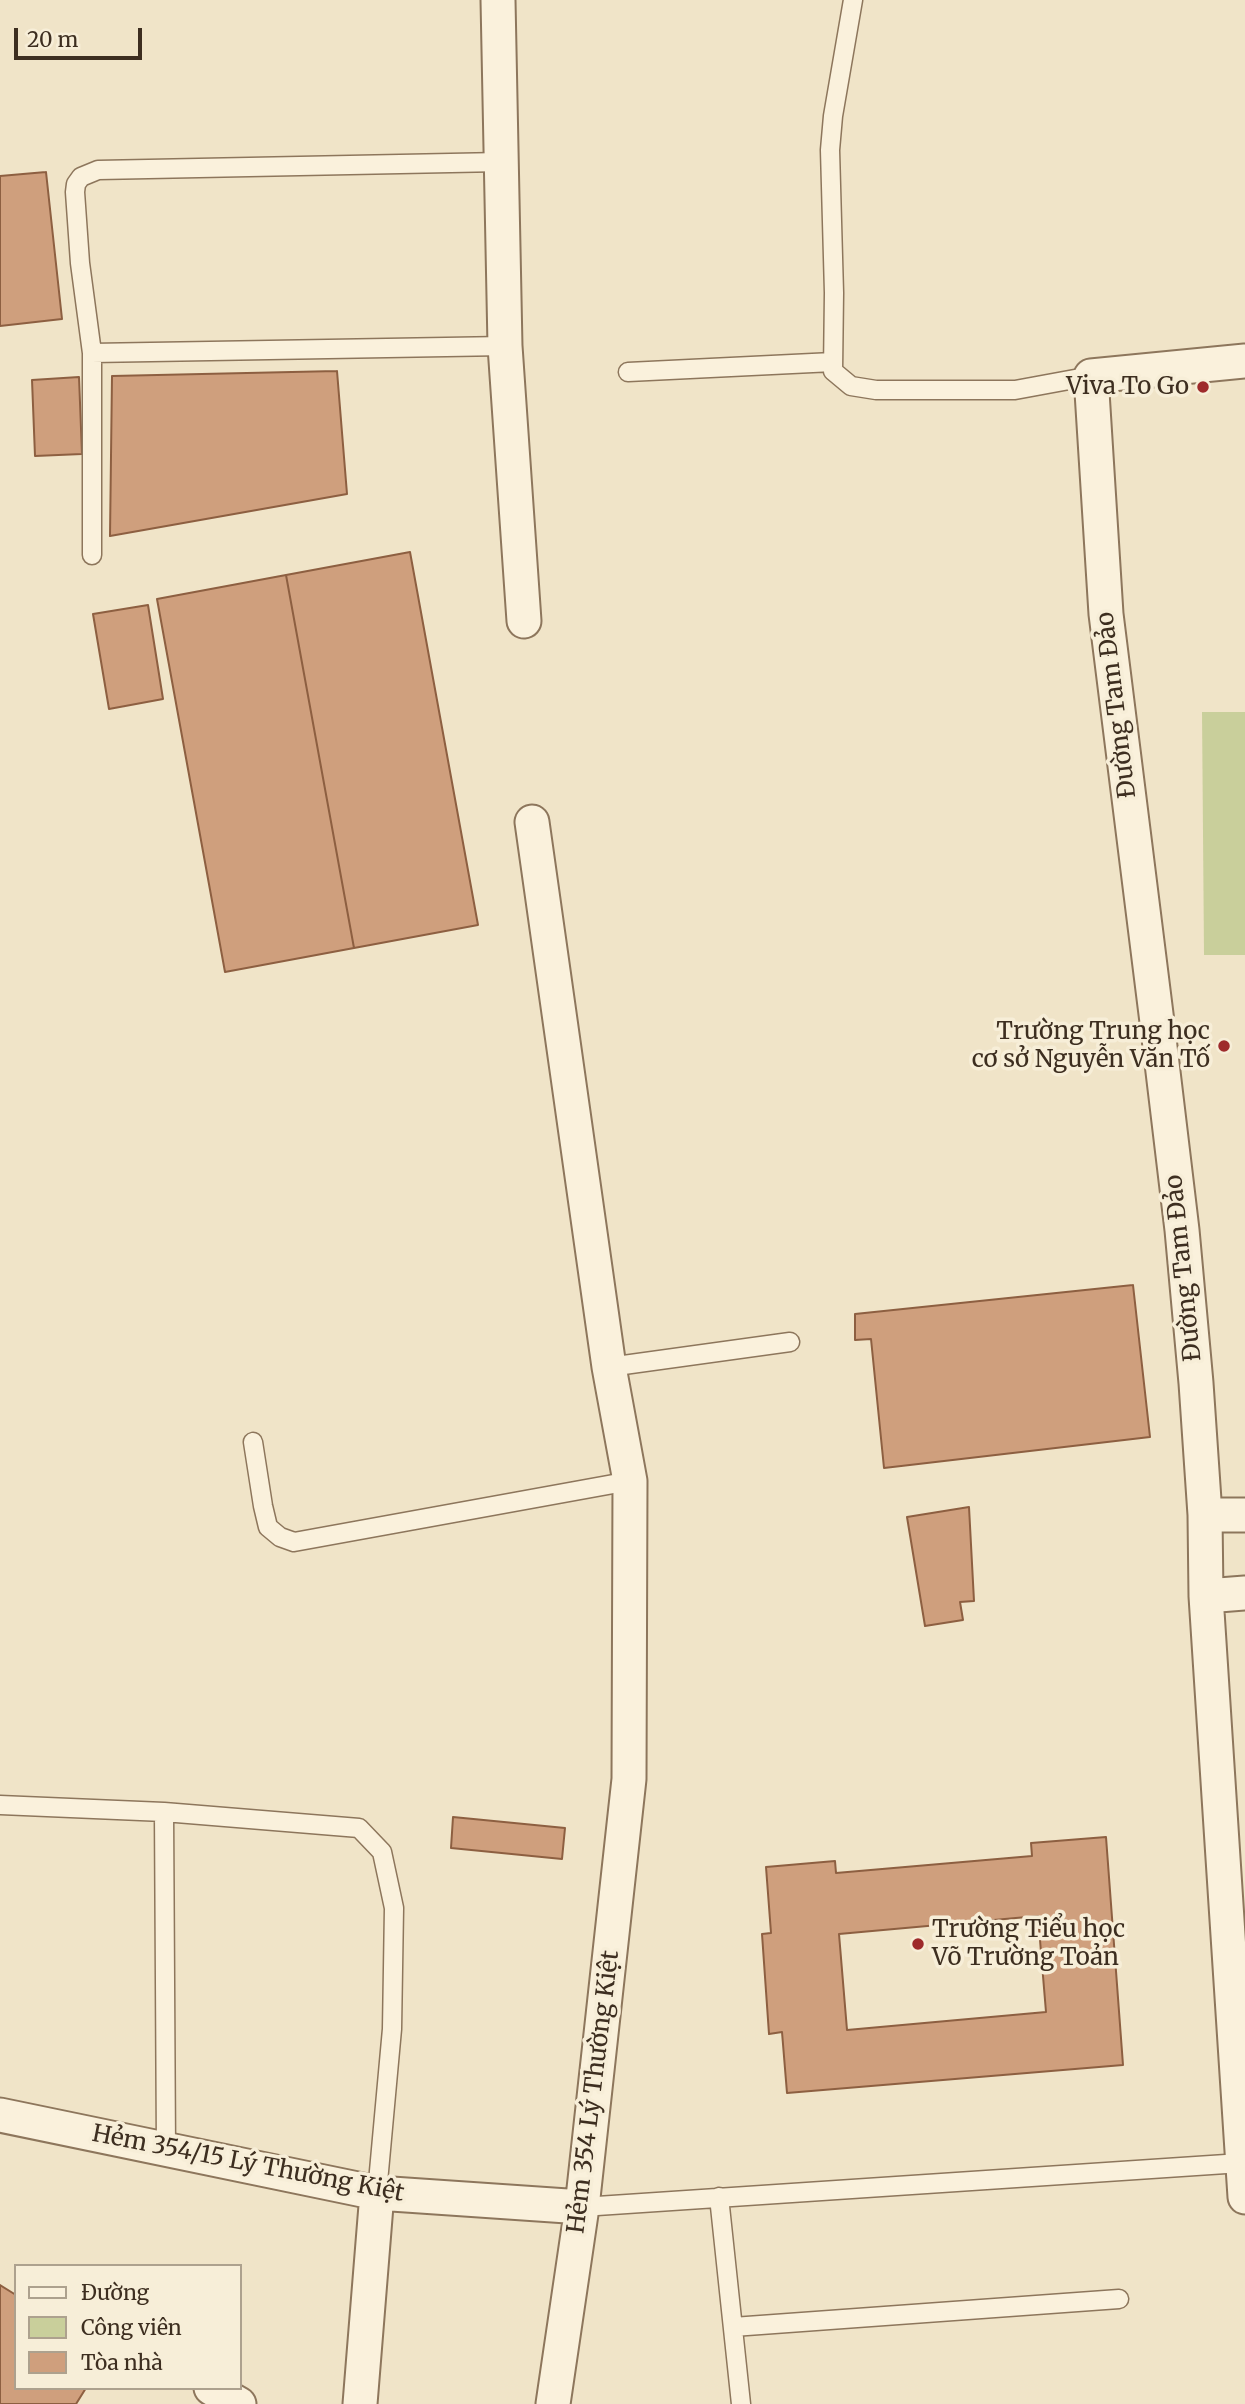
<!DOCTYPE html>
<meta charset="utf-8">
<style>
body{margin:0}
#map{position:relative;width:1245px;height:2404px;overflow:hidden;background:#f0e4c8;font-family:Merriweather,serif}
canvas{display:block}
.legend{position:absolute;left:14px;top:2264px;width:228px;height:126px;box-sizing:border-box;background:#f7eed8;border:2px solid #ada18e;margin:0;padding:9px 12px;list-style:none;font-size:21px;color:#3d2e20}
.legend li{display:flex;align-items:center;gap:14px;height:35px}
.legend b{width:35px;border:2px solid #ada18e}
.scale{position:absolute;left:14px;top:28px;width:128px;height:32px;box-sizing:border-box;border:4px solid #3d2e20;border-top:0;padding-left:9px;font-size:21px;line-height:24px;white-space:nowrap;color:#3d2e20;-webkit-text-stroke:5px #f7eed8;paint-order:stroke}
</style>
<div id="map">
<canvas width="1245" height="2404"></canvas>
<ul class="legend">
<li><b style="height:9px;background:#faf1dc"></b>Đường</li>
<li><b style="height:19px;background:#c9cf9b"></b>Công viên</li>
<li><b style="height:19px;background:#cf9f7d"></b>Tòa nhà</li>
</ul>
<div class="scale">20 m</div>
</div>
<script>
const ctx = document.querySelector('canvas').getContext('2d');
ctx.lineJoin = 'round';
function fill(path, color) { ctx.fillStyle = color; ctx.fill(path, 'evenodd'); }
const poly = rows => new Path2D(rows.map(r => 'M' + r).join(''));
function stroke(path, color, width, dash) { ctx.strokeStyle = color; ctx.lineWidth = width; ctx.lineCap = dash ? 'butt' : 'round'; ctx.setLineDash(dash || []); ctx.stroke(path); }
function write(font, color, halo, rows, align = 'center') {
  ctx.font = font + ' Merriweather,serif'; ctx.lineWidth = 7; ctx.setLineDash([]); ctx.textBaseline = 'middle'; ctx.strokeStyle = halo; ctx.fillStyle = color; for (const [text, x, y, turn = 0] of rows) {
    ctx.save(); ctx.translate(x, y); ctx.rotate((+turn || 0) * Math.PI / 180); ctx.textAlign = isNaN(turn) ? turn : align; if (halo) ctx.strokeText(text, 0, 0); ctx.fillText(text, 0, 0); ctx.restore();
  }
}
const green = poly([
 [1202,712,1245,712,1245,955,1204,955]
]);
const building = poly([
 [46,172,62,319,0,326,0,176,46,172],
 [337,371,347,494,110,536,112,376,337,371],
 [79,377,82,454,35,456,32,380,79,377],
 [410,552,478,925,354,948,286,575,410,552],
 [286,575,354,948,225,972,157,599,286,575],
 [148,605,163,699,109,709,93,614,148,605],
 [1133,1285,1150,1437,884,1468,871,1339,855,1340,855,1314,1133,1285],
 [969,1507,974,1601,960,1602,963,1620,925,1626,907,1517,969,1507],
 [453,1817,565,1828,562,1859,451,1848,453,1817],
 [1106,1837,1123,2065,787,2093,782,2032,769,2034,762,1934,771,1933,766,1867,835,1861,836,1873,1032,1856,1031,1843,1106,1837],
 [1038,1916,1046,2012,847,2030,839,1934,1038,1916],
 [0,2285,16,2295,16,2388,86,2388,76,2404,0,2404,0,2285]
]);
const service = poly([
 [853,0,833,116,830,150,834,293,833,371,851,386,876,390,1015,390,1091,376],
 [92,353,505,346],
 [628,372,833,362],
 [92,555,92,353,80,263,75,192,76,184,81,177,98,170,501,162],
 [609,1367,790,1342],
 [253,1442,263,1506,268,1527,280,1537,294,1542,630,1481],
 [0,1805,164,1812,359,1828,382,1852,394,1908,392,2029,377,2193],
 [164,1812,166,2150],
 [719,2197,741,2404],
 [582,2207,1241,2163],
 [733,2327,1119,2299]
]);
const minor = poly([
 [498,0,505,346,524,621],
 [1245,361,1091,376,1106,614,1158,1030,1182,1230,1196,1383,1205,1515,1206,1596,1245,2197],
 [532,822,609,1367,630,1481,629,1779,582,2207,553,2404],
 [1205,1515,1245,1515],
 [1206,1596,1245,1593],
 [0,2115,377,2193,582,2207],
 [211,2388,239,2404],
 [360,2404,377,2193]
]);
const markers = [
 [1203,387,7,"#9e2a2b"],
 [1224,1046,7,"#9e2a2b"],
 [918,1944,7,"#9e2a2b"]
];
const poiNames = [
 ["Viva To Go",1189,387],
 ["Trường Trung học",1210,1032],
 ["cơ sở Nguyễn Văn Tố",1210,1060],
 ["Trường Tiểu học",932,1930,"left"],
 ["Võ Trường Toản",932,1958,"left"]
];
const streetNames = [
 ["Đường Tam Đảo",1117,705,-97],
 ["Đường Tam Đảo",1184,1268,-96],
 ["Hẻm 354 Lý Thường Kiệt",594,2092,-83],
 ["Hẻm 354/15 Lý Thường Kiệt",248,2164,11]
];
fill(green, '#c9cf9b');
fill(building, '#cf9f7d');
stroke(building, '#8d5f41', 2);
stroke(service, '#8d765c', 21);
stroke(minor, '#8d765c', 37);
stroke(service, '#faf1dc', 18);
stroke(minor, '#faf1dc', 33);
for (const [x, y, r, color] of markers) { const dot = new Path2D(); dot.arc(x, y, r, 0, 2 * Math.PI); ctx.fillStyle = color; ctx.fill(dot); stroke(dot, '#f7eed8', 2.5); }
write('24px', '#3d2e20', '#f7eed8', poiNames, 'right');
write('24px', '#3d2e20', '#f7eed8', streetNames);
</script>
